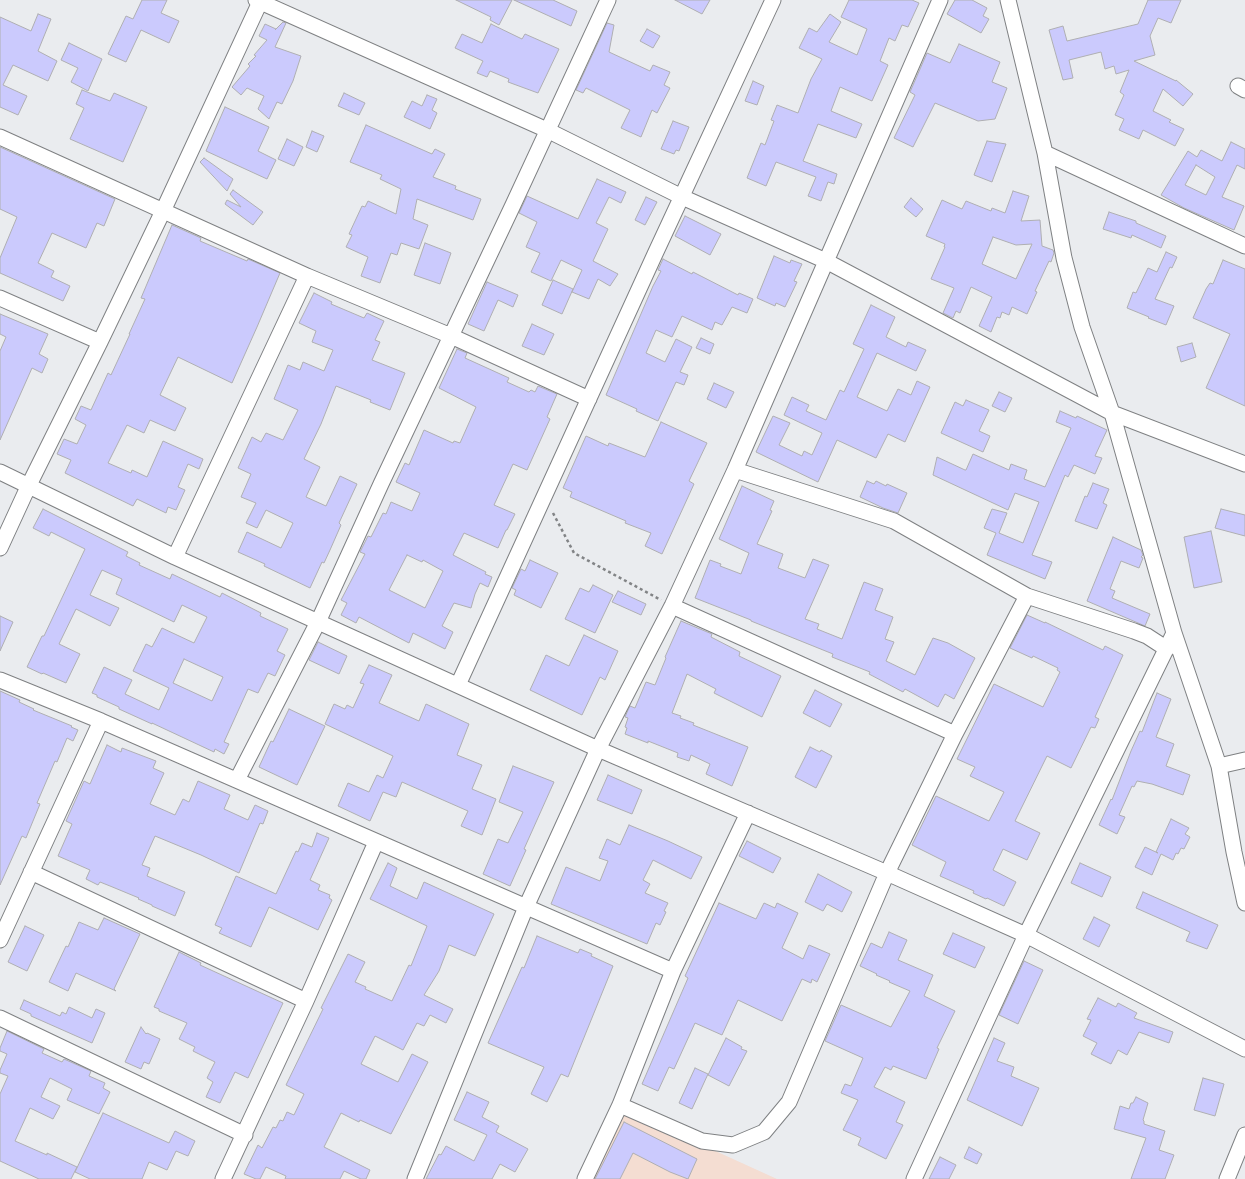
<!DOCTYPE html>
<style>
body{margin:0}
canvas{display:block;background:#eaecef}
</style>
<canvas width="1245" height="1179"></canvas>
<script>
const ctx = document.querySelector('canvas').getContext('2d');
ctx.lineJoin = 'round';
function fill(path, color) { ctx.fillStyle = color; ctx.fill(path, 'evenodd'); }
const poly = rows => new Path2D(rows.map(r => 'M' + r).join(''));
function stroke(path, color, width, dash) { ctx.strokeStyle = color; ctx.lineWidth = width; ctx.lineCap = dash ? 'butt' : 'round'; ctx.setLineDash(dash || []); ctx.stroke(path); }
const education = poly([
 [621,1108,777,1179,588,1179]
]);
const building = poly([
 [142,0,167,0,161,13,179,21,169,43,141,30,126,62,108,54,126,16,133,19,142,0],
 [456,0,512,0,499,25,490,20,491,17,456,0],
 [514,0,553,0,577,11,571,26,514,0],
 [675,0,710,0,702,14,675,0],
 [849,0,912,0,919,3,908,27,902,25,895,41,889,38,880,61,888,65,872,101,840,87,831,111,862,124,856,138,818,124,803,161,837,174,834,184,828,182,821,201,808,196,816,177,776,162,766,186,747,178,761,143,765,145,774,121,771,120,777,105,798,113,811,79,822,59,799,48,809,28,817,32,830,14,841,22,829,42,857,55,867,29,841,17,849,0],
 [955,0,972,0,987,8,983,16,989,19,981,33,947,14,955,0],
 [1148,0,1181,0,1171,23,1158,18,1150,36,1155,55,1134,61,1176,81,1176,80,1193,94,1183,106,1163,89,1153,111,1171,120,1169,122,1184,129,1175,146,1143,130,1139,139,1119,130,1124,119,1115,115,1124,95,1120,92,1129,70,1116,74,1114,66,1105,69,1101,52,1069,60,1073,78,1063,80,1049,30,1063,26,1067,41,1138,24,1148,0],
 [38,14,51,19,38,51,57,61,48,81,13,65,3,85,27,96,18,115,0,107,0,17,31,31,38,14],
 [283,22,286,23,275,47,301,56,293,81,282,104,277,102,269,119,258,109,264,96,247,88,241,95,232,87,250,66,248,64,256,56,254,55,267,40,259,36,265,24,276,29,275,30,283,22],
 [607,23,614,25,609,52,650,71,653,65,670,72,664,85,670,88,657,113,652,110,641,137,621,128,630,110,586,88,583,93,576,90,607,23],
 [491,24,522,39,525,34,559,49,538,93,508,82,509,79,490,71,487,77,477,73,483,61,455,48,462,34,482,43,491,24],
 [647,29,660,36,653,48,640,41,647,29],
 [69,43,102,59,88,91,71,82,78,68,61,60,69,43],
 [959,44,1000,62,992,82,1007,88,995,119,978,121,935,103,913,147,894,138,915,95,910,92,927,53,950,63,959,44],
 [753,81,764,86,757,105,745,101,753,81],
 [82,90,110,101,114,93,147,107,123,162,70,139,84,108,76,104,82,90],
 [344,93,365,103,359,115,338,106,344,93],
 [427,95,437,99,432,110,437,113,430,129,404,117,412,101,422,106,427,95],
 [225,107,269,127,258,151,276,160,267,179,206,151,225,107],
 [673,121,689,127,679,151,676,150,674,154,661,149,673,121],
 [366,125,432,154,435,149,445,154,433,177,456,186,455,189,481,199,473,220,417,199,413,219,428,225,419,249,401,243,397,255,391,253,380,283,361,276,368,257,346,247,352,235,349,234,362,206,365,207,368,201,396,214,401,189,380,179,382,175,350,162,366,125],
 [312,131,324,136,317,152,306,147,312,131],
 [287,139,303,147,294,166,278,159,287,139],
 [987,141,1006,144,992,182,974,175,987,141],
 [1231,142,1245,149,1245,169,1237,165,1222,197,1244,206,1234,230,1184,208,1161,195,1188,151,1197,157,1201,150,1222,161,1231,142],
 [1196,165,1215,177,1206,195,1185,185,1196,165],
 [0,147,115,199,104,226,97,223,86,248,52,233,38,263,54,271,51,277,70,286,63,301,0,273,0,258,17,217,0,209,0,147],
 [204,158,233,179,227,191,200,162,204,158],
 [597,179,626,192,621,203,609,197,596,223,608,229,593,261,618,274,610,286,598,279,589,299,572,292,582,270,561,260,551,281,531,272,540,253,526,247,537,222,519,213,527,196,578,219,597,179],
 [233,190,263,212,253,225,225,204,227,200,241,207,230,194,233,190],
 [1013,191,1029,196,1021,221,1040,220,1042,246,1053,250,1054,253,1051,262,1049,261,1035,291,1037,292,1027,314,1012,307,1009,315,1002,312,1000,318,997,317,991,332,979,326,992,297,971,287,960,313,956,311,953,318,943,313,954,288,931,279,945,247,944,247,945,244,926,236,942,200,962,209,966,201,991,211,992,208,1005,213,1013,191],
 [993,237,1016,245,1032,244,1016,279,982,264,993,237],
 [646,197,657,202,645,225,635,220,646,197],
 [911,198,923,209,916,217,904,207,911,198],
 [1109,212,1136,221,1136,223,1166,236,1161,248,1132,235,1131,238,1103,229,1109,212],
 [685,216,721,234,710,255,675,236,685,216],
 [172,225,201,238,200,241,247,261,248,259,280,273,257,327,232,383,178,357,160,395,186,408,175,431,150,420,144,433,127,425,108,463,131,473,132,470,147,477,163,441,203,459,199,469,188,464,178,487,185,490,176,510,168,507,166,513,137,499,133,506,65,473,71,460,57,454,64,439,77,444,86,425,75,419,81,406,91,410,108,373,111,375,130,334,129,334,145,299,141,298,172,225],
 [425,243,451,253,440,284,414,275,425,243],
 [1166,252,1177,257,1172,268,1170,267,1155,299,1174,306,1166,325,1148,318,1149,317,1127,308,1133,292,1136,293,1148,268,1157,272,1166,252],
 [774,256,790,263,791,260,802,264,794,281,797,282,785,307,776,303,775,306,757,298,774,256],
 [663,259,692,274,693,272,738,295,739,293,753,299,747,313,732,307,722,325,715,322,712,330,682,316,672,337,656,330,646,353,665,362,676,339,692,347,680,372,688,375,684,385,676,382,658,421,636,411,637,409,606,395,653,286,661,271,658,270,663,259],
 [1223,260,1245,269,1245,406,1206,388,1230,334,1193,318,1206,289,1210,283,1213,284,1223,260],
 [553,280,573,289,562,314,542,305,553,280],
 [487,282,518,295,513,307,498,300,484,331,468,324,487,282],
 [314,293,332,302,331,304,364,318,367,313,384,321,375,340,380,342,372,360,405,373,390,410,370,402,371,400,336,386,321,424,304,459,320,467,306,497,326,506,340,476,357,484,339,523,341,525,330,550,324,563,322,562,310,588,264,566,265,564,238,552,247,532,281,548,293,523,266,510,257,528,246,523,256,503,241,497,251,474,238,468,252,437,261,442,266,433,283,440,298,410,274,399,288,365,300,370,303,362,324,371,333,350,312,342,316,331,299,323,314,293],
 [871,305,895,317,886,337,906,347,908,342,926,350,916,371,877,353,857,397,887,411,898,389,911,395,917,381,930,387,905,442,888,434,876,458,837,440,818,482,756,452,773,416,790,423,779,445,802,456,804,451,812,455,822,433,784,415,792,397,809,405,806,411,826,420,840,390,844,392,864,349,853,344,871,305],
 [0,314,48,334,39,354,48,359,42,373,32,368,0,440,0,351,6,337,0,334,0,314],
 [532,324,554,334,544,355,522,346,532,324],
 [701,338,714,344,710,354,696,348,701,338],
 [1192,343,1196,357,1181,362,1177,347,1192,343],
 [457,349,467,353,465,358,509,378,507,382,529,392,531,390,535,392,538,386,557,394,547,417,550,419,527,470,513,464,494,505,515,514,507,530,506,530,498,548,464,533,453,555,486,572,485,574,492,577,488,587,480,583,475,594,471,608,454,603,442,626,453,632,445,649,413,633,409,643,359,617,356,623,341,615,347,603,341,600,365,554,360,552,368,536,371,537,383,513,386,514,391,502,412,511,420,493,396,482,405,463,409,465,424,430,453,443,454,441,460,443,476,407,439,388,457,349],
 [407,555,422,562,423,560,443,571,425,608,389,590,407,555],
 [714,383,734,392,726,408,707,399,714,383],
 [999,392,1012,398,1005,412,992,406,999,392],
 [966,400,989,410,979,431,990,436,983,452,941,433,955,402,963,406,966,400],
 [1060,411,1076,418,1077,416,1107,430,1095,456,1102,458,1095,474,1074,465,1068,477,1065,475,1032,555,1052,562,1045,579,987,555,996,533,984,528,992,509,1007,513,999,533,1023,543,1039,502,1015,493,1008,510,933,475,937,457,965,470,966,470,973,454,1009,470,1011,464,1027,470,1024,479,1045,487,1071,428,1056,422,1060,411],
 [661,422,707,443,689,481,694,484,662,554,645,546,651,533,625,523,626,521,570,497,572,492,563,488,586,436,608,446,609,443,645,457,661,422],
 [867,481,874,484,876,481,886,486,887,484,907,493,898,513,883,508,860,497,867,481],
 [1093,483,1109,489,1103,503,1107,505,1097,529,1075,521,1085,496,1087,497,1093,483],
 [742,486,774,501,770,510,772,511,757,544,783,554,778,568,805,578,813,559,829,565,805,619,819,624,817,629,842,639,864,582,883,589,875,610,893,617,885,639,894,642,886,661,915,675,933,638,948,643,975,658,954,699,945,694,938,707,905,689,903,692,869,674,870,672,832,657,833,654,751,621,751,620,695,598,710,560,721,564,720,566,741,574,749,553,719,539,742,486],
 [43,509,128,552,126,556,140,563,139,565,170,579,172,574,220,597,222,593,261,613,260,616,288,629,277,651,285,655,275,676,268,673,258,693,248,689,224,742,229,744,224,754,215,749,214,752,152,723,152,724,119,709,119,707,97,697,97,695,92,693,104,667,132,680,125,694,159,710,169,688,133,671,146,644,152,647,162,628,194,643,207,617,182,605,174,622,116,594,122,579,102,570,90,595,119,608,110,626,76,609,59,644,80,654,66,683,43,673,42,674,27,667,42,636,44,636,85,549,51,532,49,536,33,528,43,509],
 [184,659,223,677,212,701,173,683,184,659],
 [1221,509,1245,515,1245,536,1215,528,1221,509],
 [1211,531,1222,582,1194,588,1184,537,1211,531],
 [1113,537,1141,550,1143,555,1141,557,1143,558,1139,568,1121,561,1110,589,1115,591,1112,598,1150,614,1145,626,1087,601,1113,537],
 [530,560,558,573,541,608,514,595,516,590,512,588,521,569,525,571,530,560],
 [593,585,613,595,595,633,565,619,580,588,589,592,593,585],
 [618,591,646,604,641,615,612,602,618,591],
 [1027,615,1045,623,1045,622,1103,650,1105,646,1123,655,1095,717,1099,719,1095,728,1091,727,1071,768,1047,756,1015,821,1040,833,1027,860,1003,849,993,870,1016,882,1004,906,987,898,986,899,973,893,974,891,940,876,946,862,912,845,936,796,989,821,1004,792,970,776,975,767,957,759,994,684,1043,707,1060,672,1057,670,1058,668,1033,656,1032,658,1010,648,1027,615],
 [0,616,13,622,0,651,0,616],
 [681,621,712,634,711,637,740,652,739,656,781,676,762,717,714,693,716,689,687,674,672,713,681,716,680,718,694,723,693,725,748,747,732,786,706,774,710,764,691,755,689,761,677,757,678,753,648,741,648,743,625,734,627,728,625,727,628,718,625,717,628,710,630,706,635,708,646,682,655,685,666,658,665,657,681,621],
 [584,635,618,651,605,680,600,677,582,715,530,690,546,655,569,666,584,635],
 [318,642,347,656,339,674,309,660,318,642],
 [369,665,392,675,379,703,419,721,426,704,469,724,457,755,482,765,472,789,496,799,482,835,461,826,468,811,402,782,396,797,383,792,370,821,338,806,348,783,369,792,377,775,383,778,393,756,325,724,334,704,345,709,347,705,353,708,364,684,360,683,369,665],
 [815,690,842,704,830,727,803,713,815,690],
 [0,691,20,700,19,702,34,709,33,710,72,726,71,727,78,730,73,741,67,738,57,762,55,761,37,803,40,804,26,838,22,836,0,885,0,691],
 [1157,693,1171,699,1156,737,1174,744,1166,766,1190,775,1183,795,1152,784,1137,781,1134,787,1132,786,1119,815,1125,817,1117,834,1099,825,1111,799,1112,800,1131,751,1140,731,1142,732,1157,693],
 [289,709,325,726,297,785,259,767,271,741,273,742,289,709],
 [107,745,121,752,122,748,156,761,153,768,164,773,150,804,175,815,183,799,189,802,198,781,230,795,224,809,248,820,255,805,268,811,263,824,260,823,239,873,201,855,155,836,142,865,150,868,147,876,185,892,175,916,152,906,152,905,138,899,139,898,110,886,100,882,98,885,86,879,90,870,58,856,72,824,66,821,84,781,90,784,107,745],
 [810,747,820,752,821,750,832,756,816,788,795,777,810,747],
 [513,766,554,782,524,849,526,850,510,886,483,874,498,839,508,843,523,812,499,802,513,766],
 [608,775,642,790,632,814,597,800,608,775],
 [1171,819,1189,828,1185,834,1190,837,1184,849,1181,848,1178,854,1176,853,1173,860,1161,854,1152,875,1135,867,1145,847,1158,853,1156,852,1171,819],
 [629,825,668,841,702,857,691,879,653,860,643,880,650,884,645,893,668,903,664,911,666,912,660,925,656,923,647,944,551,904,566,867,600,881,608,861,599,858,607,839,620,845,629,825],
 [317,833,329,838,310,880,320,885,318,890,330,895,329,898,332,900,318,930,269,907,251,947,219,933,222,928,215,925,236,876,276,894,296,851,298,852,302,843,312,847,317,833],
 [747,841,781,858,773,873,739,856,747,841],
 [388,863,397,868,390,886,417,899,424,882,494,914,475,956,449,945,439,971,424,995,453,1009,446,1023,430,1015,424,1026,417,1023,403,1050,375,1036,361,1064,398,1082,412,1054,428,1062,391,1134,360,1120,359,1122,341,1113,324,1147,370,1170,366,1179,361,1179,344,1171,340,1179,285,1179,286,1176,266,1167,260,1179,256,1179,244,1174,258,1145,262,1148,273,1127,276,1128,280,1120,283,1121,287,1112,294,1115,304,1094,286,1085,323,1009,321,1008,348,954,365,962,355,982,366,987,365,989,392,1001,409,965,411,966,427,926,370,899,388,863],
 [1080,863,1111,877,1102,897,1071,883,1080,863],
 [818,874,852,892,842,912,827,904,823,911,805,902,818,874],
 [1143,892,1218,925,1207,949,1186,941,1190,932,1136,908,1143,892],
 [719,903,756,919,764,903,775,908,777,903,798,913,782,948,803,959,809,945,830,954,817,982,812,979,811,983,802,979,782,1021,738,1000,722,1035,695,1023,674,1069,669,1067,658,1091,642,1084,688,978,685,976,719,903],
 [1094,917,1110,925,1099,947,1083,939,1094,917],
 [104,918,140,934,114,989,116,991,76,973,68,991,49,982,66,946,68,947,79,922,98,930,104,918],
 [25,926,44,935,27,971,8,962,25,926],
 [889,932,907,940,898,960,933,975,924,996,955,1011,937,1048,939,1049,926,1079,893,1066,891,1070,885,1067,874,1087,905,1102,896,1122,903,1125,886,1159,858,1145,861,1138,843,1130,858,1100,841,1093,845,1084,851,1086,863,1058,825,1041,841,1005,891,1027,910,991,889,982,890,981,876,975,877,974,860,966,871,943,882,948,889,932],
 [953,933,985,947,975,968,943,954,953,933],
 [537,936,578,953,580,949,592,954,591,956,613,966,568,1077,561,1074,547,1102,531,1094,544,1067,488,1043,522,967,524,968,537,936],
 [179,952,201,963,200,965,283,1003,248,1078,235,1072,220,1103,206,1097,213,1082,207,1078,215,1062,193,1051,195,1047,179,1039,187,1023,159,1011,159,1009,154,1007,179,952],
 [1024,961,1043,970,1018,1024,999,1015,1024,961],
 [1098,998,1116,1007,1118,1003,1137,1013,1134,1018,1173,1032,1169,1043,1139,1032,1127,1055,1118,1050,1111,1064,1091,1054,1097,1043,1083,1036,1091,1020,1087,1019,1098,998],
 [24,1000,60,1016,62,1012,66,1014,69,1007,92,1018,96,1009,105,1013,92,1043,31,1016,31,1014,20,1009,24,1000],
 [141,1027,146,1034,147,1033,160,1039,149,1064,144,1062,141,1069,125,1062,141,1027],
 [7,1031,44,1049,42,1053,62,1062,64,1059,91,1071,89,1076,105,1083,103,1088,110,1092,99,1114,67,1100,72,1089,50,1078,41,1097,60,1106,53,1119,30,1108,15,1141,47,1155,47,1153,77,1167,71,1179,39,1179,0,1161,0,1094,8,1076,0,1073,0,1070,7,1054,0,1051,0,1048,7,1031],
 [726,1038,742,1047,741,1049,747,1051,729,1086,708,1075,726,1038],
 [994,1038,1005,1043,997,1061,1014,1067,1011,1076,1039,1088,1022,1126,967,1100,994,1038],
 [695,1068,708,1074,692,1109,679,1103,695,1068],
 [1203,1078,1224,1084,1215,1116,1194,1110,1203,1078],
 [467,1092,489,1102,482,1117,499,1126,496,1132,528,1149,515,1172,500,1164,492,1179,426,1179,439,1154,441,1155,446,1146,474,1161,487,1135,454,1120,467,1092],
 [1136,1097,1148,1103,1143,1120,1144,1121,1144,1124,1165,1131,1159,1150,1174,1155,1165,1179,1131,1179,1146,1138,1114,1129,1120,1106,1129,1109,1131,1103,1133,1103,1136,1097],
 [103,1113,169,1143,175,1131,195,1141,188,1156,176,1151,167,1170,149,1162,142,1179,90,1179,75,1172,103,1113],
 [624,1122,697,1159,688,1179,670,1172,633,1153,620,1179,595,1179,624,1122],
 [969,1147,982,1154,977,1164,964,1158,969,1147],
 [940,1157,956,1165,949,1179,929,1179,940,1157]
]);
const path = poly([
 [553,513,574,553,661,600]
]);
const street = poly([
 [256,0,547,130,682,197,826,261,1112,413,1245,464],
 [1008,0,1045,153,1064,258,1082,327,1112,413,1174,633,1219,766,1234,852,1245,903],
 [1238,86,1245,90],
 [0,137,307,276,451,336,589,399],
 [1045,153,1245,246],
 [0,298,100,342],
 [735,470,894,521,1027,596,1134,631,1147,636,1167,649],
 [0,472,175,557,598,749,887,873,1026,935,1245,1049],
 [0,548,29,485,100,342,163,211,260,2],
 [175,557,307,276],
 [672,606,955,734],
 [0,680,101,721,673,971],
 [458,685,655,254,773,0],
 [1219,766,1245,760],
 [237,780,318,622,381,484,513,205,608,0],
 [31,872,306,1001],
 [0,940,101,721],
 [0,1018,245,1135],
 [620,1105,702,1141,733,1145,764,1132,789,1102,887,873,955,734,1027,596],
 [223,1179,306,1001,376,842],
 [415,1179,526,907,598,749,672,606,735,470,940,0],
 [585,1179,620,1105,673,971,748,813],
 [914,1179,1026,935,1174,633],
 [1227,1179,1245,1135]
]);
fill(education, '#f4ddd2');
fill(building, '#cbcafd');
stroke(building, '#afafb2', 1);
stroke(street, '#7f8183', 17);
stroke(path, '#828486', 2.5, [3, 3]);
stroke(street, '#fff', 15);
</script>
